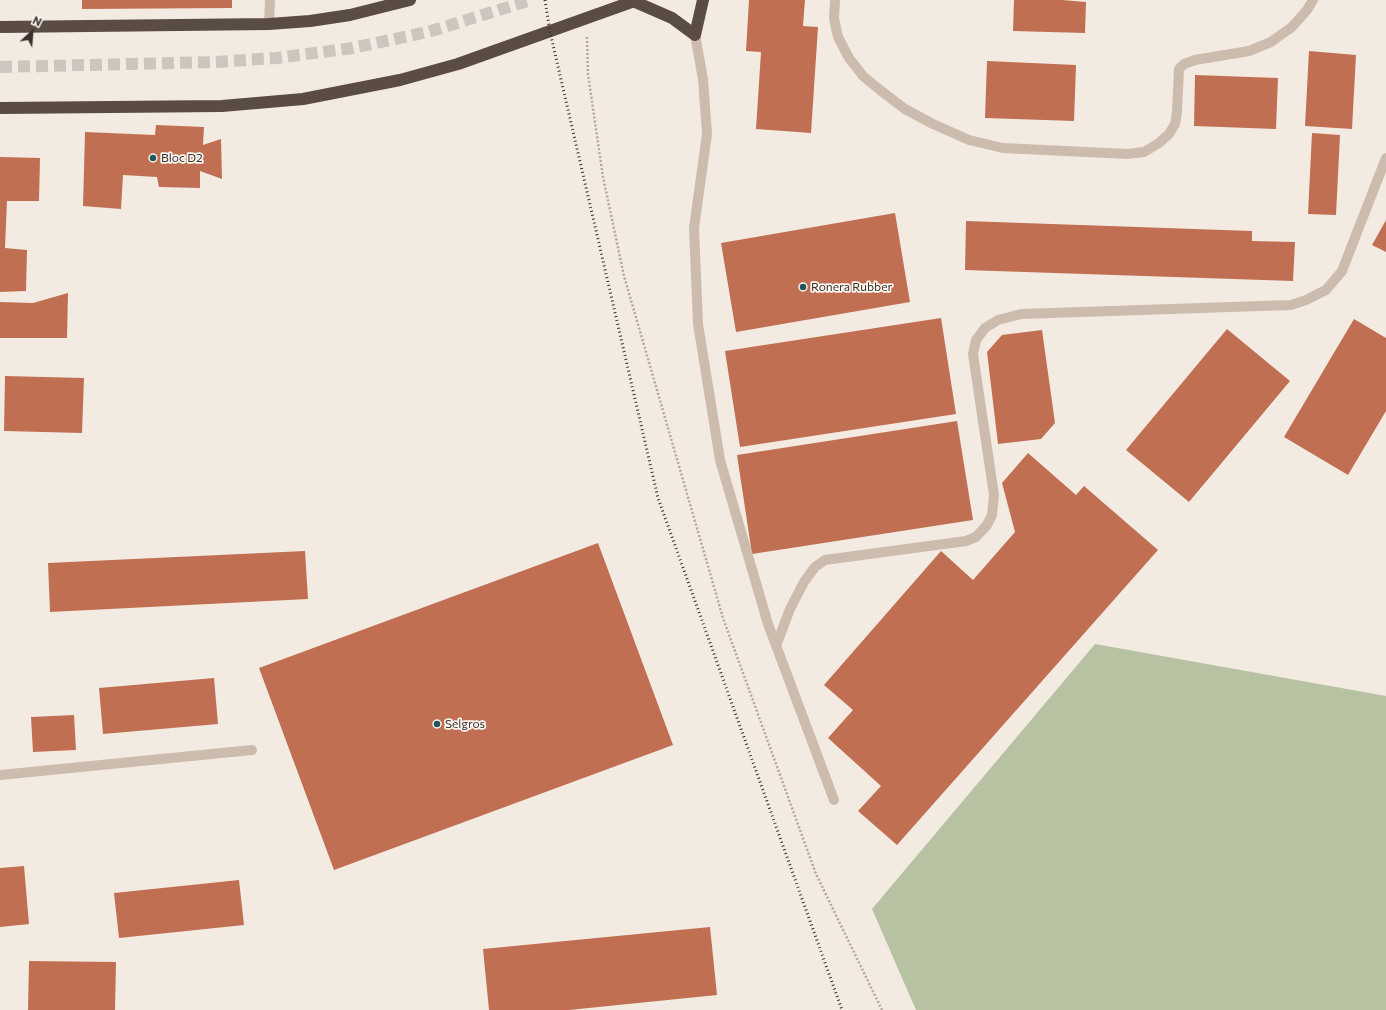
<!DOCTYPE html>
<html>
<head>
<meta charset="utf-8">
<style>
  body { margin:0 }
  #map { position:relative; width:1386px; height:1010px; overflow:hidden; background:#f3ebe2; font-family:Commissioner,sans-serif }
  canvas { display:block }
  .north { position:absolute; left:12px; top:12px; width:40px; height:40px; -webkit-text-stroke:3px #faf5ef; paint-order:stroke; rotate:26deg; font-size:11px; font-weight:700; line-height:16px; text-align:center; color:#3a312c }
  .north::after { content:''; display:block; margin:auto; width:14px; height:18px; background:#3a312c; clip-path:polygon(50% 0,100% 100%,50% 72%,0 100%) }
</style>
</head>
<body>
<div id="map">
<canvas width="1386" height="1010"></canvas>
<div class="north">N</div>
</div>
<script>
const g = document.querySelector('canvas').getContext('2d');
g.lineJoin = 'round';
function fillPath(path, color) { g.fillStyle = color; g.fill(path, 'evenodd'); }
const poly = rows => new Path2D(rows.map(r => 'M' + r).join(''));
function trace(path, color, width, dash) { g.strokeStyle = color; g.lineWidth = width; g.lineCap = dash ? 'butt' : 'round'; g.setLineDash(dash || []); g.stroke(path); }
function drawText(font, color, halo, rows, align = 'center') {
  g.font = font + ' Commissioner,sans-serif'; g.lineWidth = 3.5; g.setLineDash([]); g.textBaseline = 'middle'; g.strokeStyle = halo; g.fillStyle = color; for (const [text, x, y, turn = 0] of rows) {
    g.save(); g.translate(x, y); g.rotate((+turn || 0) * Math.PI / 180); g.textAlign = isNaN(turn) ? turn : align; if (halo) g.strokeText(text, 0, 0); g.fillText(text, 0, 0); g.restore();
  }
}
fillPath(poly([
  [1095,644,1386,696,1386,1010,916,1010,872,909]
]), '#b6c2a2');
fillPath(poly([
  [82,0,232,0,232,8,82,9],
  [749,0,805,0,803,26,818,27,811,133,756,129,761,52,746,51],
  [1014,0,1062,0,1086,2,1085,33,1013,31],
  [1309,51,1356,55,1352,129,1305,126],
  [987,61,1076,65,1074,121,985,118],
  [1195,75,1278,78,1276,129,1194,126],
  [156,125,204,127,203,145,221,139,222,179,200,171,200,188,159,187,157,177,123,175,121,209,83,206,85,132,155,135],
  [1312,133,1340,135,1336,215,1308,214],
  [0,157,40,158,39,201,7,201,5,248,27,250,26,291,0,292],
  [895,213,910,302,736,332,721,243],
  [1386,220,1386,252,1372,245],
  [966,221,1252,231,1252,241,1295,242,1293,281,965,270],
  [68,293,67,338,0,338,0,302,33,303],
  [941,318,956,414,740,447,725,351],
  [1354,319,1386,338,1386,411,1348,475,1284,437],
  [1227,329,1290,381,1189,502,1126,450],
  [1042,330,1055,423,1041,439,998,444,987,352,1002,335],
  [5,376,84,378,82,433,4,431],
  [957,421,973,520,752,554,737,455],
  [1028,453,1076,495,1084,486,1158,550,897,845,858,811,881,786,828,738,853,710,824,685,941,551,973,580,1015,532,1002,483],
  [598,543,673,745,334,870,259,668],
  [305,551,308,599,50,612,48,563],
  [214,678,218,724,103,734,99,688],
  [74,715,76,750,33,752,31,717],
  [24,866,29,924,0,927,0,868],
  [239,880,244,925,119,938,114,893],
  [710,927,717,995,569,1010,489,1010,483,949],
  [29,961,116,962,115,1010,28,1010]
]), '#c16f52');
trace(poly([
  [0,67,216,62,276,58,353,48,428,32,531,0]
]), '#cec6be', 12, [12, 6]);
trace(poly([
  [587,37,588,74,603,177,624,276,723,618,816,874,882,1010]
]), '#b7a698', 2.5, [2, 2]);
trace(poly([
  [835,0,834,19,838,37,849,58,863,76,880,90,905,109,933,124,969,140,1003,148,1127,154,1144,152,1159,143,1169,134,1175,124,1177,112,1179,69,1184,64,1195,60,1249,51,1271,42,1292,27,1307,10,1313,0],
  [269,24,270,0],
  [695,35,703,79,707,134,694,228,698,324,720,460,768,624,834,800],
  [776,646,790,609,804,582,815,567,825,560,966,541,976,537,987,525,992,515,994,495,973,354,976,340,985,328,998,320,1021,314,1291,305,1306,300,1326,290,1342,271,1386,158],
  [0,775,252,750]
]), '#cbbcae', 10);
trace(poly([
  [633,1,672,18,695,35,703,0],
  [0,27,269,24,310,21,350,15,410,0],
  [0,108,222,106,303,99,400,80,458,64,637,0]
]), '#5a4b43', 12);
trace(poly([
  [545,0,550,32,658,498,842,1010]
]), '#3a312c', 3, [1, 3]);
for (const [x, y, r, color] of [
  [153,158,4,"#22555a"],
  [803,287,4,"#22555a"],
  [437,724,4,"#22555a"]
]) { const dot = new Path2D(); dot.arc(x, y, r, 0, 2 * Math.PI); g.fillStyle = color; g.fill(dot); trace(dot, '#faf5ef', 1.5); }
drawText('12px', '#3a312c', '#faf5ef', [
  ["Bloc D2",161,158],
  ["Ronera Rubber",811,287],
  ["Selgros",445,724]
], 'left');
</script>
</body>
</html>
